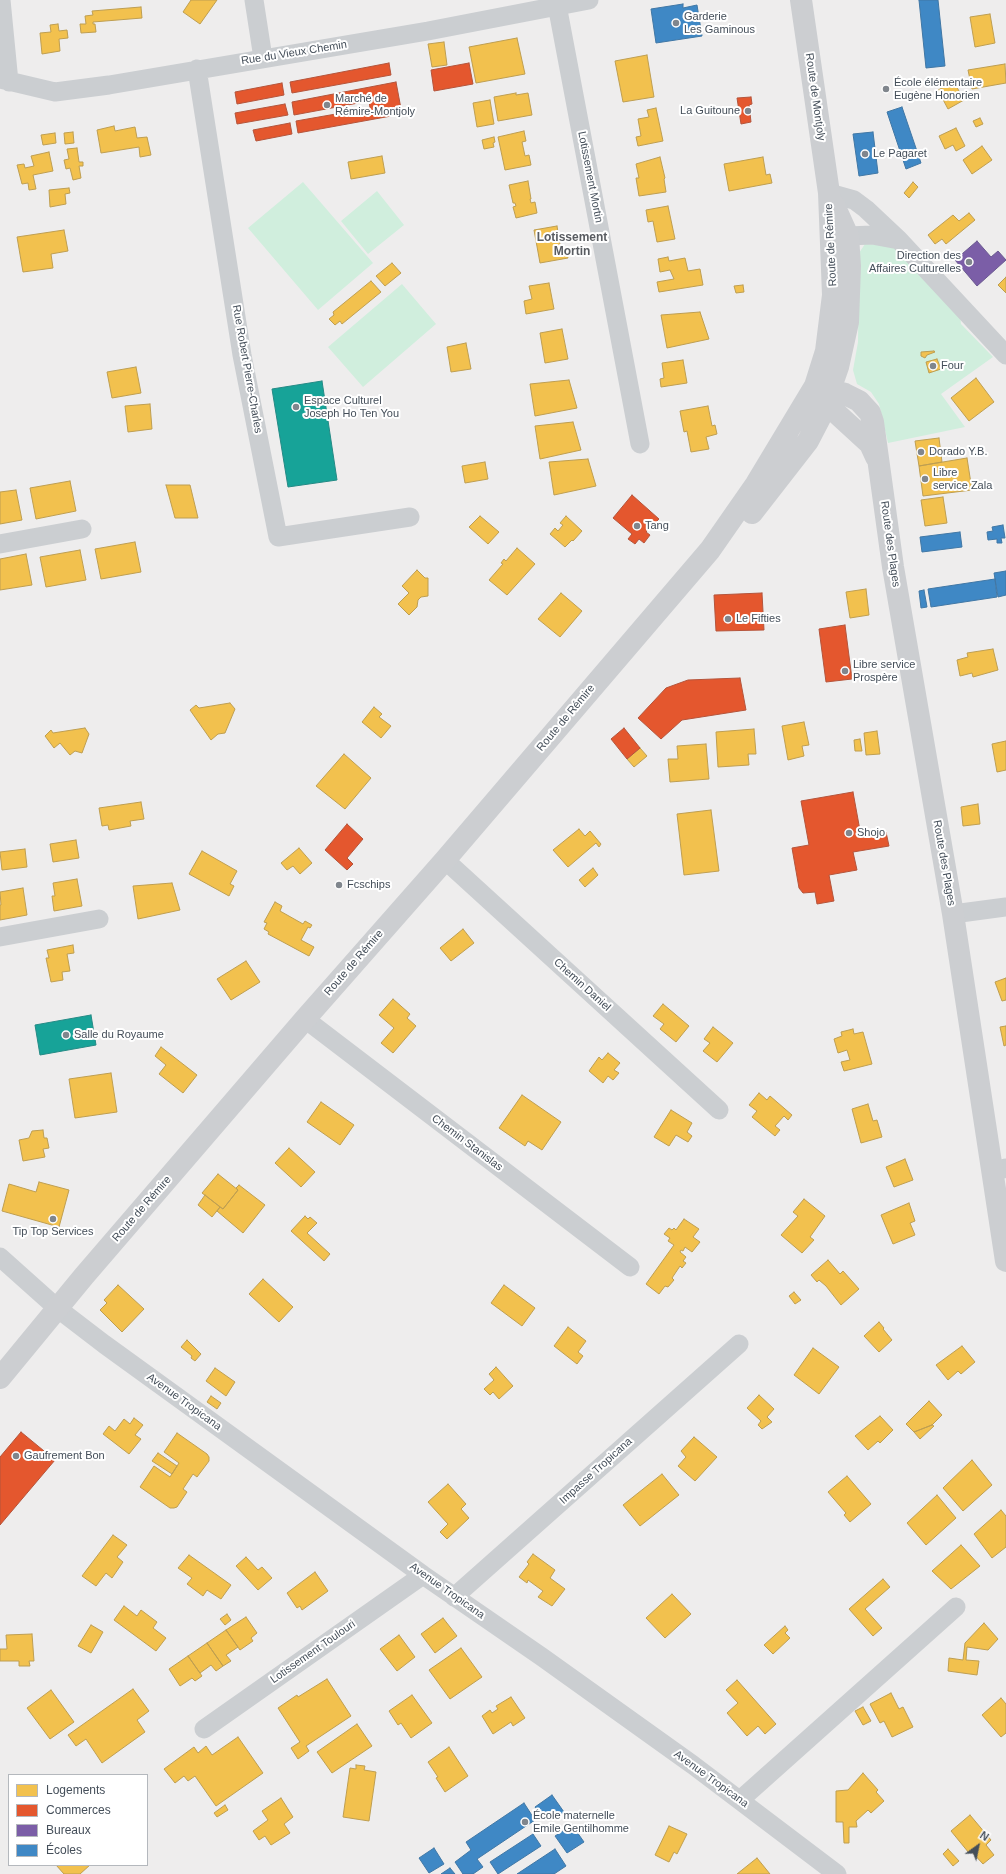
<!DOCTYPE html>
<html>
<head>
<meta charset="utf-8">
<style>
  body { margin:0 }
  #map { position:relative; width:1006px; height:1874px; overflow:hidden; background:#eeeded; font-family:Arial,sans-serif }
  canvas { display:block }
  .legend { position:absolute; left:8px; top:1774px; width:140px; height:92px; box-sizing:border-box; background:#fff; border:1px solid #b4b8bd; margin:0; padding:5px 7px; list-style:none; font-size:12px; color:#444e59 }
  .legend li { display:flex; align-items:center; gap:8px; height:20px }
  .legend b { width:20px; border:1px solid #b4b8bd }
  .north { position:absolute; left:958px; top:1826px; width:40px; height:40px; -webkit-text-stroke:3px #fff; paint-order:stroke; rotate:33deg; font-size:11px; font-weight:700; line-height:16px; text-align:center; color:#444e59 }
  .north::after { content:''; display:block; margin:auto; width:14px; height:18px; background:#444e59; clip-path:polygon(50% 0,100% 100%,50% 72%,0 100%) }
</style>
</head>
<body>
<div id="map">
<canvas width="1006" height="1874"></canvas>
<ul class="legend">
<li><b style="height:11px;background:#f2c14e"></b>Logements</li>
<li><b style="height:11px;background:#e4572e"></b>Commerces</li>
<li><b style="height:11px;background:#7b5ea7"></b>Bureaux</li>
<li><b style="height:11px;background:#3f88c5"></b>Écoles</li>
</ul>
<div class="north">N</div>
</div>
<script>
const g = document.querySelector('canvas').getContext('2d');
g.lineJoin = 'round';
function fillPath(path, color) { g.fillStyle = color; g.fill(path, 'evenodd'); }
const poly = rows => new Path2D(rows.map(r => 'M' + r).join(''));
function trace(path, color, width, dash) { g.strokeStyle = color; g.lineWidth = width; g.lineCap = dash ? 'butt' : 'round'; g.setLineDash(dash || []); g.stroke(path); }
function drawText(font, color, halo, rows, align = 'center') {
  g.font = font + ' Arial,sans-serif'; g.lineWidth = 4; g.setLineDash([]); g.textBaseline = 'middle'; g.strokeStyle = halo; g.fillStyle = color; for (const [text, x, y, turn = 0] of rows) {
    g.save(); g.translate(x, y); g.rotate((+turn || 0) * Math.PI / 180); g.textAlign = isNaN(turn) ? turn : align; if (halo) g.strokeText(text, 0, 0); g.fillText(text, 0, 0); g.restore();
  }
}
fillPath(poly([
  [303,182,373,263,318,310,248,228],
  [377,191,404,225,368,254,341,221],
  [865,244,897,245,960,314,961,324,993,357,941,394,965,427,888,443,879,404,871,392,857,384,853,370,858,342,859,253],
  [402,284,436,324,363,387,328,347]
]), '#d0eedd');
const homes = poly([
  [191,0,217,0,200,24,183,12,191,0],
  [141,7,142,18,93,22,93,24,95,24,96,32,81,33,80,24,86,24,85,16,93,15,92,11,141,7],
  [990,14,995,43,975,47,970,17,990,14],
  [58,24,59,31,67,30,68,38,59,39,60,51,42,54,40,33,51,32,50,25,58,24],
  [517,38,525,74,476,83,469,47,517,38],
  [444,42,447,65,432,67,428,44,444,42],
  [647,55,654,97,623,102,615,61,647,55],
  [1005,64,1006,83,972,89,968,70,1005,64],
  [954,82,964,100,948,109,938,90,954,82],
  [516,93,516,95,528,93,532,115,498,121,494,97,516,93],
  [490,100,494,124,477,127,473,103,490,100],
  [656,108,663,141,638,146,636,137,641,136,638,119,649,117,647,110,656,108],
  [980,118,983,124,976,127,973,121,980,118],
  [114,126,115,131,135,127,137,138,147,137,151,155,140,157,139,147,101,153,97,130,114,126],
  [956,128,965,146,956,151,953,145,945,149,939,136,956,128],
  [524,131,526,141,522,142,525,156,529,155,531,165,505,170,498,137,524,131],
  [73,132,74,143,65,144,64,133,73,132],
  [55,133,56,143,43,145,41,135,55,133],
  [494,137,495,142,493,143,494,147,484,149,482,140,494,137],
  [982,146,992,160,972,174,963,160,982,146],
  [77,148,79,162,83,162,83,166,79,166,81,178,73,180,70,168,66,169,64,160,69,159,67,149,77,148],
  [49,152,53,171,33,175,36,189,29,190,28,183,22,184,17,165,24,164,25,168,34,166,31,156,49,152],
  [382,156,385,173,351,179,348,162,382,156],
  [660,157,665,178,664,179,666,192,639,196,636,178,639,178,636,164,660,157],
  [763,157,766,175,770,174,772,183,729,191,724,164,763,157],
  [528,181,531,199,530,199,531,203,535,202,537,213,516,218,513,207,516,206,515,203,513,203,509,185,528,181],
  [913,182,918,187,909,198,904,193,913,182],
  [69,188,70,193,65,194,66,204,50,207,49,190,69,188],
  [668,206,675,239,657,242,653,221,648,222,646,210,668,206],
  [969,213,975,220,946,244,942,239,935,244,928,235,953,215,959,221,969,213],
  [557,226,561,251,566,250,568,258,540,263,534,230,557,226],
  [64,230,68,251,51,254,53,268,23,272,17,237,64,230],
  [668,257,669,261,685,258,688,271,700,269,703,285,659,292,657,282,674,279,670,270,660,272,658,259,668,257],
  [392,263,401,273,385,286,376,276,392,263],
  [1006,277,1006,293,998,285,1006,277],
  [371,281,381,292,342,324,340,321,335,325,329,319,334,315,333,312,371,281],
  [549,283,554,309,526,314,524,301,532,299,529,286,549,283],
  [743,285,744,292,736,293,734,286,743,285],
  [700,312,709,339,667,348,661,315,700,312],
  [562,329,568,359,545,363,540,333,562,329],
  [466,343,471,369,451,372,447,347,466,343],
  [934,351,935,352,927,355,925,358,921,356,921,352,934,351],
  [937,359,941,369,929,373,926,362,937,359],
  [683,360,687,383,661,387,660,379,664,378,662,363,683,360],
  [136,367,141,393,112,398,107,372,136,367],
  [976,378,994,402,969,421,951,398,976,378],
  [569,380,577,408,535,416,530,384,569,380],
  [150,404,152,429,128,432,125,406,150,404],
  [708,406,712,426,715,425,717,434,706,437,709,449,691,452,687,431,684,432,680,411,708,406],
  [573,422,581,450,540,459,535,426,573,422],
  [939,438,942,462,919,466,915,441,939,438],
  [967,458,972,490,923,496,919,466,967,458],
  [588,459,596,486,554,495,549,462,588,459],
  [485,462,488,479,465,483,462,466,485,462],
  [70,481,76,511,36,519,30,488,70,481],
  [166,485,190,485,198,518,175,518,166,485],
  [16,490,22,520,0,524,0,492,16,490],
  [943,497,947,523,925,526,921,500,943,497],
  [480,516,499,532,488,544,469,527,480,516],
  [566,516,582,531,573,541,572,540,565,547,550,534,555,528,558,531,563,525,560,523,566,516],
  [135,542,141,572,101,579,95,549,135,542],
  [517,548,535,564,507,595,489,580,503,564,501,563,504,559,506,561,517,548],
  [80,550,86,580,46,587,40,557,80,550],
  [26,554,32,585,0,590,0,559,26,554],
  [417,570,425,578,428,578,428,596,421,597,418,600,417,607,409,615,398,604,409,593,402,586,417,570],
  [866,589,869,615,850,618,846,592,866,589],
  [561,593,582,611,560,637,538,619,561,593],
  [993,649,998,670,973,677,972,673,960,676,957,660,968,657,967,653,993,649],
  [230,703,235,709,225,733,218,734,211,740,190,710,196,705,199,708,230,703],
  [374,707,382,714,379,717,391,726,381,738,362,722,374,707],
  [804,722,809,745,802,746,804,756,788,760,782,726,804,722],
  [85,728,89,734,82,753,75,751,70,755,60,743,54,748,45,736,51,730,53,733,85,728],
  [754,729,756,754,748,754,749,765,718,767,716,732,754,729],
  [877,731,880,754,866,755,864,733,877,731],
  [860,739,862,751,855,751,854,740,860,739],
  [1006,741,1006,770,997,772,992,744,1006,741],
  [706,744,709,779,670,782,668,759,678,759,677,746,706,744],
  [640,748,647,756,634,767,627,759,640,748],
  [344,754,371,778,345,809,316,786,344,754],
  [141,802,144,819,130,821,131,826,109,830,108,825,102,826,99,808,141,802],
  [978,804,980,824,963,826,961,807,978,804],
  [711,810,719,871,684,875,677,814,711,810],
  [579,829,585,836,590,831,601,844,599,847,596,843,568,867,553,850,579,829],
  [76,840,79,858,53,862,50,844,76,840],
  [299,848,312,863,300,874,293,866,287,870,281,863,299,848],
  [25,849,27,867,2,870,0,852,25,849],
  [202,851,237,871,230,884,234,886,229,896,189,874,202,851],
  [593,868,598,875,585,887,579,880,593,868],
  [77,879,82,906,54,911,52,896,55,896,53,883,77,879],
  [172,883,180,910,138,919,133,886,172,883],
  [23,888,27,915,0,920,0,905,1,905,0,892,23,888],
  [275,902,282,906,280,911,303,924,305,921,312,925,310,928,308,927,301,940,314,947,309,956,268,934,269,932,264,929,267,923,264,922,275,902],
  [463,929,474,943,451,961,440,948,463,929],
  [73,945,74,953,67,954,70,971,62,972,63,980,51,982,46,958,49,958,47,950,73,945],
  [246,961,260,982,231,1000,217,979,246,961],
  [1006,978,1006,1000,1002,1001,995,982,1006,978],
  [393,999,410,1014,407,1018,416,1026,393,1053,381,1043,394,1028,379,1015,393,999],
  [663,1004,689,1026,676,1042,660,1029,664,1024,653,1016,663,1004],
  [1006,1026,1006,1045,1004,1046,1000,1027,1006,1026],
  [713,1027,733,1043,717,1062,703,1051,710,1043,704,1039,713,1027],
  [853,1029,854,1034,863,1032,872,1064,844,1071,841,1062,850,1060,847,1050,838,1053,834,1039,842,1036,841,1032,853,1029],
  [161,1047,197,1075,183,1093,159,1074,166,1065,155,1056,161,1047],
  [608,1053,620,1063,614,1070,619,1073,613,1080,608,1076,603,1083,589,1071,599,1057,602,1060,608,1053],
  [111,1073,117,1112,75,1118,69,1079,111,1073],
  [759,1093,767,1100,770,1096,792,1115,788,1120,784,1116,775,1126,780,1130,775,1136,752,1117,757,1111,749,1105,759,1093],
  [522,1095,561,1122,542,1150,528,1141,525,1146,499,1128,522,1095],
  [321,1102,354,1125,340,1145,307,1122,321,1102],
  [868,1104,873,1121,877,1120,882,1137,861,1143,852,1109,868,1104],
  [671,1110,692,1123,687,1132,692,1136,688,1142,676,1135,669,1146,654,1137,671,1110],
  [43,1130,44,1138,47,1138,49,1148,43,1149,45,1157,23,1161,19,1140,29,1138,32,1131,43,1130],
  [289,1148,315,1172,301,1187,275,1163,289,1148],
  [905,1159,913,1180,894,1187,886,1167,905,1159],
  [218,1174,238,1190,223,1209,202,1193,218,1174],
  [39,1182,69,1190,59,1227,2,1211,9,1184,36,1192,39,1182],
  [239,1185,265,1205,243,1233,217,1211,220,1207,223,1209,238,1190,236,1188,239,1185],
  [205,1195,220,1207,212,1217,198,1205,205,1195],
  [804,1199,825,1216,810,1237,814,1240,802,1253,781,1235,798,1216,793,1212,804,1199],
  [909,1203,915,1221,910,1223,915,1235,893,1244,881,1215,909,1203],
  [305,1216,308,1219,310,1217,317,1223,307,1233,330,1254,324,1261,291,1231,305,1216],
  [684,1219,699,1229,693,1237,700,1242,692,1252,685,1247,683,1251,681,1250,680,1252,686,1257,683,1261,686,1263,682,1268,680,1266,672,1278,674,1280,668,1287,665,1286,659,1294,646,1284,674,1245,668,1241,670,1238,664,1234,669,1228,672,1230,674,1228,676,1230,684,1219],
  [828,1260,840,1274,843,1271,859,1289,841,1305,826,1286,819,1280,817,1282,811,1275,828,1260],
  [263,1279,293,1307,279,1322,249,1294,263,1279],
  [118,1285,144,1309,122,1332,100,1310,107,1303,104,1300,118,1285],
  [504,1285,535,1308,522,1326,491,1303,504,1285],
  [794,1292,801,1300,795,1304,789,1296,794,1292],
  [879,1322,884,1328,883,1329,892,1340,879,1352,864,1336,879,1322],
  [568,1327,586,1341,578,1352,583,1356,577,1364,554,1346,568,1327],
  [187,1340,201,1354,195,1361,191,1358,192,1356,181,1347,187,1340],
  [962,1346,975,1362,961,1374,958,1371,948,1380,936,1365,962,1346],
  [813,1348,839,1367,819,1394,794,1375,813,1348],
  [496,1367,513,1386,499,1399,493,1392,490,1395,484,1389,494,1380,489,1374,496,1367],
  [215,1368,235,1382,226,1396,206,1381,215,1368],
  [759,1395,774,1409,767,1417,772,1422,762,1429,758,1425,761,1421,747,1408,759,1395],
  [211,1396,221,1403,217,1409,207,1402,211,1396],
  [929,1401,942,1415,932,1425,914,1432,906,1424,929,1401],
  [880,1416,893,1430,880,1443,878,1441,868,1450,855,1436,880,1416],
  [134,1418,143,1425,135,1435,141,1439,129,1454,103,1434,109,1426,115,1431,124,1419,130,1424,134,1418],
  [932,1425,934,1426,920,1439,914,1432,932,1425],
  [177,1433,207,1454,209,1457,209,1461,197,1477,193,1474,183,1489,187,1492,177,1507,174,1508,170,1508,140,1487,154,1466,170,1477,179,1463,164,1452,177,1433],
  [694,1437,717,1457,695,1481,678,1466,686,1457,681,1451,694,1437],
  [158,1453,177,1466,172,1474,152,1461,158,1453],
  [972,1460,992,1485,963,1511,943,1488,972,1460],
  [662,1474,679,1495,640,1526,623,1505,662,1474],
  [847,1476,871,1504,850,1522,844,1515,846,1513,828,1492,847,1476],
  [448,1484,466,1504,461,1509,469,1518,447,1539,440,1532,448,1524,428,1502,448,1484],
  [937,1495,956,1518,926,1545,907,1523,937,1495],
  [1001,1510,1006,1516,1006,1547,992,1558,974,1534,1001,1510],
  [113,1535,127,1545,117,1557,123,1562,112,1578,106,1573,96,1586,82,1576,113,1535],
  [961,1545,980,1566,951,1589,932,1571,961,1545],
  [533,1554,555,1570,550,1578,565,1589,552,1606,538,1597,543,1591,528,1580,527,1583,519,1577,529,1564,527,1562,533,1554],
  [189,1555,231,1585,221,1599,207,1590,203,1596,187,1584,192,1578,178,1568,189,1555],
  [246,1557,258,1570,262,1567,272,1578,258,1590,236,1566,246,1557],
  [315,1572,328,1591,302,1610,300,1606,297,1608,287,1593,315,1572],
  [883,1579,890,1587,865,1609,882,1628,873,1636,849,1609,883,1579],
  [672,1594,691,1614,665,1638,646,1618,672,1594],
  [124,1606,137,1616,141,1610,157,1622,153,1628,166,1638,156,1651,114,1620,124,1606],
  [227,1614,231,1620,225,1625,220,1619,227,1614],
  [246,1617,257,1633,251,1638,253,1641,240,1650,226,1630,246,1617],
  [443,1618,457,1636,435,1653,421,1634,443,1618],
  [984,1623,998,1639,988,1650,967,1647,966,1660,979,1661,977,1675,948,1671,949,1658,963,1660,965,1643,984,1623],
  [91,1625,103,1632,91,1653,78,1646,91,1625],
  [785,1626,788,1630,785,1633,790,1638,773,1654,764,1645,785,1626],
  [226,1630,238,1647,226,1655,231,1661,223,1666,207,1643,226,1630],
  [32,1634,34,1661,29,1661,30,1666,19,1666,19,1661,0,1661,0,1649,7,1649,6,1635,32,1634],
  [399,1635,415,1657,397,1671,380,1649,399,1635],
  [207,1643,223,1666,216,1671,211,1665,200,1673,188,1656,207,1643],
  [461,1648,482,1677,450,1699,429,1670,461,1648],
  [188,1656,202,1676,195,1681,192,1678,180,1686,169,1669,188,1656],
  [327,1679,351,1716,306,1746,309,1751,298,1759,291,1748,300,1742,278,1708,297,1695,298,1697,327,1679],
  [737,1680,776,1724,765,1734,758,1726,747,1736,727,1713,738,1703,726,1690,737,1680],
  [133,1689,149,1711,137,1720,145,1732,102,1763,86,1739,76,1746,68,1735,133,1689],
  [51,1690,74,1722,50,1739,27,1708,51,1690],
  [891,1693,899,1709,903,1707,913,1727,892,1737,884,1721,880,1723,870,1704,891,1693],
  [412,1695,432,1723,411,1738,401,1723,398,1725,389,1711,412,1695],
  [511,1697,525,1718,513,1726,511,1722,493,1734,482,1716,490,1710,492,1713,498,1709,496,1706,511,1697],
  [1001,1698,1006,1704,1006,1733,1001,1737,982,1715,1001,1698],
  [863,1707,871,1721,863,1725,855,1711,863,1707],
  [357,1724,372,1746,332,1773,317,1752,357,1724],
  [238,1737,263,1773,216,1806,195,1776,188,1781,184,1776,175,1783,164,1769,194,1747,198,1753,206,1746,212,1755,238,1737],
  [449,1747,468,1776,445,1792,436,1778,438,1777,428,1762,449,1747],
  [356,1765,365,1766,364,1770,376,1772,369,1821,343,1817,350,1768,356,1769,356,1765],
  [863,1773,878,1790,876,1792,884,1801,871,1813,868,1810,856,1821,857,1827,849,1827,849,1843,844,1843,843,1822,836,1822,836,1791,848,1790,863,1773],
  [281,1798,293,1817,284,1824,290,1833,271,1845,265,1836,259,1840,253,1831,268,1820,262,1811,281,1798],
  [225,1805,228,1810,217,1817,214,1813,225,1805],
  [970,1815,991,1840,986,1845,994,1855,983,1864,971,1851,969,1853,951,1831,970,1815],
  [669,1826,687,1834,677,1854,674,1852,669,1862,655,1855,669,1826],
  [948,1849,959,1861,953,1866,943,1854,948,1849],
  [757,1858,770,1874,737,1874,757,1858],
  [56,1865,90,1865,80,1874,64,1874,56,1865]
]);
fillPath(homes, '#f2c14e');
trace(homes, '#be9e51', 1);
const shops = poly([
  [389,63,391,75,292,93,290,82,389,63],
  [469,63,473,84,434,91,431,70,469,63],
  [396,82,402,114,298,133,296,121,370,108,369,101,294,115,292,102,396,82],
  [282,83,284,95,237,104,235,92,282,83],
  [751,97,752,104,749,105,751,122,741,124,737,98,751,97],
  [285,104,288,115,237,124,235,113,285,104],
  [290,123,292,134,256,141,253,130,290,123],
  [632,495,659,519,646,532,650,535,644,543,639,539,635,544,628,539,632,534,613,518,632,495],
  [762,593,764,630,716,631,714,595,762,593],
  [845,625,852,679,826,682,819,629,845,625],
  [740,678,746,710,682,720,661,739,638,718,666,688,688,680,740,678],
  [624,728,640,748,627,759,611,739,624,728],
  [853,792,861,836,886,832,889,846,853,852,857,870,829,875,834,901,817,904,815,892,803,893,799,888,792,848,809,845,801,801,853,792],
  [347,824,363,839,347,858,353,864,347,870,325,850,347,824],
  [21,1432,55,1460,0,1525,0,1457,21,1432]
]);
fillPath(shops, '#e4572e');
trace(shops, '#b4543b', 1);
const offices = poly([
  [977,241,991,257,998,251,1006,260,977,286,955,260,977,241]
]);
fillPath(offices, '#7b5ea7');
trace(offices, '#6a5990', 1);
const schools = poly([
  [919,0,938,0,945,66,926,68,919,0],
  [683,4,683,8,697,5,702,36,656,43,651,9,683,4],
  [902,107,921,163,906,169,887,112,902,107],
  [873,132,878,173,859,176,853,134,873,132],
  [1003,525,1005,538,1001,538,1002,543,997,543,997,539,988,540,987,532,993,531,992,527,1003,525],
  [960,532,962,547,922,552,920,537,960,532],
  [1006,571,1006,595,998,597,994,573,1006,571],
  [995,579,997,597,931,607,928,589,995,579],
  [924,590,927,607,921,608,919,591,924,590],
  [552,1795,564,1812,553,1820,547,1812,541,1816,535,1807,552,1795],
  [524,1803,535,1820,477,1859,483,1867,473,1874,463,1874,455,1862,471,1850,466,1842,524,1803],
  [572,1825,584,1842,567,1853,555,1836,572,1825],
  [533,1834,541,1846,498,1874,490,1862,533,1834],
  [434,1848,444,1864,429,1873,419,1858,434,1848],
  [555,1849,566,1866,554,1874,517,1874,555,1849],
  [450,1868,455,1874,441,1874,450,1868]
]);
fillPath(schools, '#3f88c5');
trace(schools, '#4077a5', 1);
const public = poly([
  [322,381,337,480,288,487,272,389,322,381],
  [91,1015,96,1045,40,1055,35,1025,91,1015]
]);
fillPath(public, '#17a398');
trace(public, '#248a85', 1);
trace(poly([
  [1,0,9,82],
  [254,0,263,58],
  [557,5,640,444],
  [197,69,242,355,278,537,410,517],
  [0,79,55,92,109,85,428,31,589,0],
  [829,193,854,200,866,209,899,240,1006,355],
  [837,225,848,236,872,235,899,240],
  [0,544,82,529],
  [445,860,719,1110],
  [953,914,1006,907],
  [0,937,99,919],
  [305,1019,630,1267],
  [992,1172,1006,1168],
  [0,1257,57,1308,104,1344,423,1575,542,1657,693,1765,837,1874],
  [454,1597,739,1344],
  [204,1729,423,1575],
  [740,1800,956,1607]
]), '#cbced1', 19);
trace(poly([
  [815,386,845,394,859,401,870,413,873,422,893,567,953,914,1006,1261],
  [829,390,834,411,870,444,876,457],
  [752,513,808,441,821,416,838,367,848,322,850,266,848,236,834,205],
  [0,1378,84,1276,305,1019,445,860,710,550,756,484,815,386,826,351,833,295,829,193,801,0]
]), '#ccced1', 22);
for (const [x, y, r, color] of [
  [676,23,4,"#80868d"],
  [886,89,4,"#80868d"],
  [327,105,4,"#80868d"],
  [748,111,4,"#80868d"],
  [865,154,4,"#80868d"],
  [969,262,4,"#80868d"],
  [933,366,4,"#80868d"],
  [296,407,4,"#80868d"],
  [921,452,4,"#80868d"],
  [925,479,4,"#80868d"],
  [637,526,4,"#80868d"],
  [728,619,4,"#80868d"],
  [845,671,4,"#80868d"],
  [849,833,4,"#80868d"],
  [339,885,4,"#80868d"],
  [66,1035,4,"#80868d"],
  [53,1219,4,"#80868d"],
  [16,1456,4,"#80868d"],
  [525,1822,4,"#80868d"]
]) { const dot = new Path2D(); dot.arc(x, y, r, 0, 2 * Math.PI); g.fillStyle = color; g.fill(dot); trace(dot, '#fff', 1.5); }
drawText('11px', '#444e59', '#fff', [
  ["Garderie",684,17],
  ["Les Gaminous",684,30],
  ["École élémentaire",894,83],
  ["Eugène Honorien",894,96],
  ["Marché de",335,99],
  ["Rémire-Montjoly",335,112],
  ["La Guitoune",740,111,"right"],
  ["Le Pagaret",873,154],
  ["Direction des",961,256,"right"],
  ["Affaires Culturelles",961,269,"right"],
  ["Four",941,366],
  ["Espace Culturel",304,401],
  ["Joseph Ho Ten You",304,414],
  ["Dorado Y.B.",929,452],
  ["Libre",933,473],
  ["service Zala",933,486],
  ["Tang",645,526],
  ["Le Fifties",736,619],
  ["Libre service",853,665],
  ["Prospère",853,678],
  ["Shojo",857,833],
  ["Fcschips",347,885],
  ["Salle du Royaume",74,1035],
  ["Tip Top Services",53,1232,"center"],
  ["Gaufrement Bon",24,1456],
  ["École maternelle",533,1816],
  ["Emile Gentilhomme",533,1829]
], 'left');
drawText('11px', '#444e59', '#fff', [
  ["Rue du Vieux Chemin",294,53,-9],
  ["Route de Montjoly",815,97,82],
  ["Lotissement Mortin",590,177,79],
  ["Route de Rémire",831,245,-93],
  ["Rue Robert Pierre-Charles",247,369,80],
  ["Route des Plages",890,544,82],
  ["Route de Rémire",566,718,-50],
  ["Route des Plages",944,863,80],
  ["Route de Rémire",354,963,-49],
  ["Chemin Daniel",582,985,42],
  ["Chemin Stanislas",467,1143,37],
  ["Route de Rémire",142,1209,-49],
  ["Avenue Tropicana",184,1402,36],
  ["Impasse Tropicana",596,1471,-42],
  ["Avenue Tropicana",447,1591,35],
  ["Lotissement Toulouri",313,1652,-35],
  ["Avenue Tropicana",711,1779,36]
]);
drawText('bold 12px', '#595c61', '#fff', [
  ["Lotissement",572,238],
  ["Mortin",572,252]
]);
</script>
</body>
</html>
